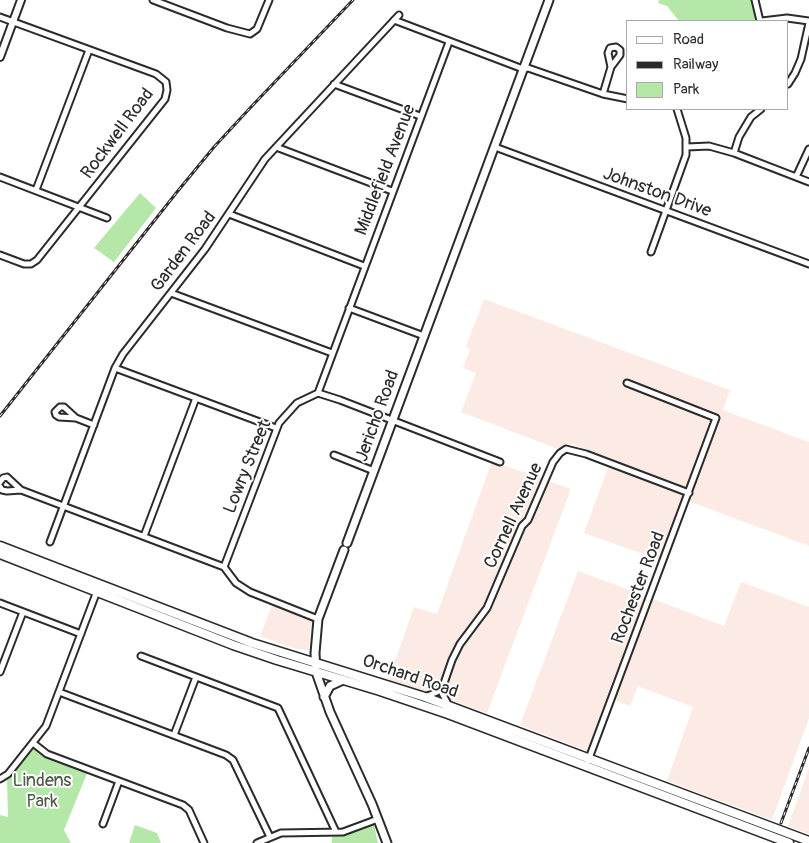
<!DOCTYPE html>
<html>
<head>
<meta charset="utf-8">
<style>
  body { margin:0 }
  #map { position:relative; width:809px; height:843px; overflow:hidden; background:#fff; font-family:Pangolin,sans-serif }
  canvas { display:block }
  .legend { position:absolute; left:626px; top:20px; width:162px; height:90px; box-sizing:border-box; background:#fff; border:1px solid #aaa; margin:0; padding:6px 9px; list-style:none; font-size:15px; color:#2b2b2b }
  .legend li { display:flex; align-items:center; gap:10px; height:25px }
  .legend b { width:25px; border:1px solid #aaa }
</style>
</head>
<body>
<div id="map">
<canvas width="809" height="843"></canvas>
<ul class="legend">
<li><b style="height:6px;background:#fff"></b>Road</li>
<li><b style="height:6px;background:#2b2b2b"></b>Railway</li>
<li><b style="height:14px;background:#b5e7a8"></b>Park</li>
</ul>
</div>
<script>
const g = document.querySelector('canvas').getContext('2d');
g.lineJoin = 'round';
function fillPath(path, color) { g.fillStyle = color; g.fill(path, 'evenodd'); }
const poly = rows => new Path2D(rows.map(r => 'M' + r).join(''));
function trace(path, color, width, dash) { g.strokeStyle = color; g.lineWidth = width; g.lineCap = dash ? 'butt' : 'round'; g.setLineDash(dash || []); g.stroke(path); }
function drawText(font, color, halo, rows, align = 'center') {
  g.font = font + ' Pangolin,sans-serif'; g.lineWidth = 4; g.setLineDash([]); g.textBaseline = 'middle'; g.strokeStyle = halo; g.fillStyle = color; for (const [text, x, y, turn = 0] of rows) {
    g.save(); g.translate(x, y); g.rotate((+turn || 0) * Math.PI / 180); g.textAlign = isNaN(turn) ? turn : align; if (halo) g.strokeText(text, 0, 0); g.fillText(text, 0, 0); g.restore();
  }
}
fillPath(poly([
  [484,299,730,390,723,410,809,442,809,546,688,501,692,490,589,450,572,444,558,449,461,412,476,373,463,368,470,349,466,347],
  [492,461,571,489,487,713,426,691,388,681,414,607,437,614],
  [609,465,687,494,662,561,584,533],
  [578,571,645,596,587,751,520,725],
  [741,582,809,607,809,718,772,820,667,781,693,707,638,686,630,706,615,700,653,599,724,626],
  [275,598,315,614,310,630,309,650,296,649,260,636],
  [809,768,809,834,788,826]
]), '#fbebe4');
fillPath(poly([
  [659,0,753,0,757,16,753,21,679,21,667,6,658,3],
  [140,193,156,208,114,262,94,248],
  [32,748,35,748,48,756,88,771,64,830,71,843,0,843,0,815,8,817,7,778],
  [135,825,157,833,161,843,129,843],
  [367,825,374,825,378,843,332,843,332,836,343,835]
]), '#b5e7a8');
const minor = poly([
  [153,0,227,28,250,34,257,29,269,0],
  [755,0,760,21],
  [0,17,156,74,166,82,167,90,165,99,37,260,31,264,24,264,0,255],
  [394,20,523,69,528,68,603,94,628,99],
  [762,21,787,18,809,21],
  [334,84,420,116],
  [788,84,795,73,801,59,809,23],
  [603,94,611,67,620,55,620,50,616,47,610,48,608,53,611,67],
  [276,147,392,191],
  [495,147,809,264],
  [687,147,709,146,734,153,809,182],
  [734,153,739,137,751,117,761,109],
  [0,177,107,218],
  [796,177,809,149],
  [36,190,89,50],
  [229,214,364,266],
  [651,252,686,155,686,138,677,109],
  [171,293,332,353],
  [349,308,424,336],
  [115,368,276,428],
  [318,393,340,400,500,462],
  [76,418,64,407,60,407,55,412,56,415,59,417,76,418,94,425],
  [334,455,374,471],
  [0,482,3,478,7,477,21,490],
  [0,487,2,490,7,491,21,490,224,567,236,583,250,592,318,619],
  [144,536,196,398],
  [50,542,115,368,123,354,205,249,265,159,399,15],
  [224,567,279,423,297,403,318,393,449,42],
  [0,603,81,634],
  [141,656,278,708,336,832],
  [0,672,23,612],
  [59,692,226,755,233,760,270,837],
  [425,697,437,692,442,685],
  [449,706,442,693,442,689,452,660,460,644,487,608,522,526,528,520,553,462,560,453,566,449,586,454,689,493],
  [174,735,196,677],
  [33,743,47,754,183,805,189,810,204,843],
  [588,761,716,418,627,383],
  [0,779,8,774,46,726,97,591],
  [103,824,119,781],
  [257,843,281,833,343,832,378,819]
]);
const tertiary = poly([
  [0,57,21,0]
]);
const secondary = poly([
  [347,543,549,0],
  [344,550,318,619,315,653,316,672,330,712,372,804,387,843],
  [324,697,330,686,343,680]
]);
const primary = poly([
  [0,546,252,643,425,697,809,841],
  [0,554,233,645,277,660,380,691,448,714,789,843]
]);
trace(minor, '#2b2b2b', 9);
trace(tertiary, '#2b2b2b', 10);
trace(secondary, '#2b2b2b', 11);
trace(primary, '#2b2b2b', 11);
trace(minor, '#fff', 5);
trace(tertiary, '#fff', 6);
trace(secondary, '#fff', 7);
trace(primary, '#fff', 8);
const rail = poly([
  [0,416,177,192,214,147,251,107,353,0],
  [781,823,809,748]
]);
trace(rail, '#2b2b2b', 3);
trace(rail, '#fff', 1, [4]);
drawText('18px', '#2b2b2b', '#fff', [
  ["Rockwell Road",118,134,-53],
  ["Middlefield Avenue",386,170,-69],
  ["Johnston Drive",657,193,20],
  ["Garden Road",184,252,-53],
  ["Jericho Road",378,416,-70],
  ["Lowry Street",248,467,-68],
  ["Cornell Avenue",514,516,-65],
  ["Rochester Road",639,588,-69],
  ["Orchard Road",410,677,19]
]);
drawText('18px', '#4e5a4a', '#fff', [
  ["Lindens",42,781],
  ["Park",42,802]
]);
</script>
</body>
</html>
